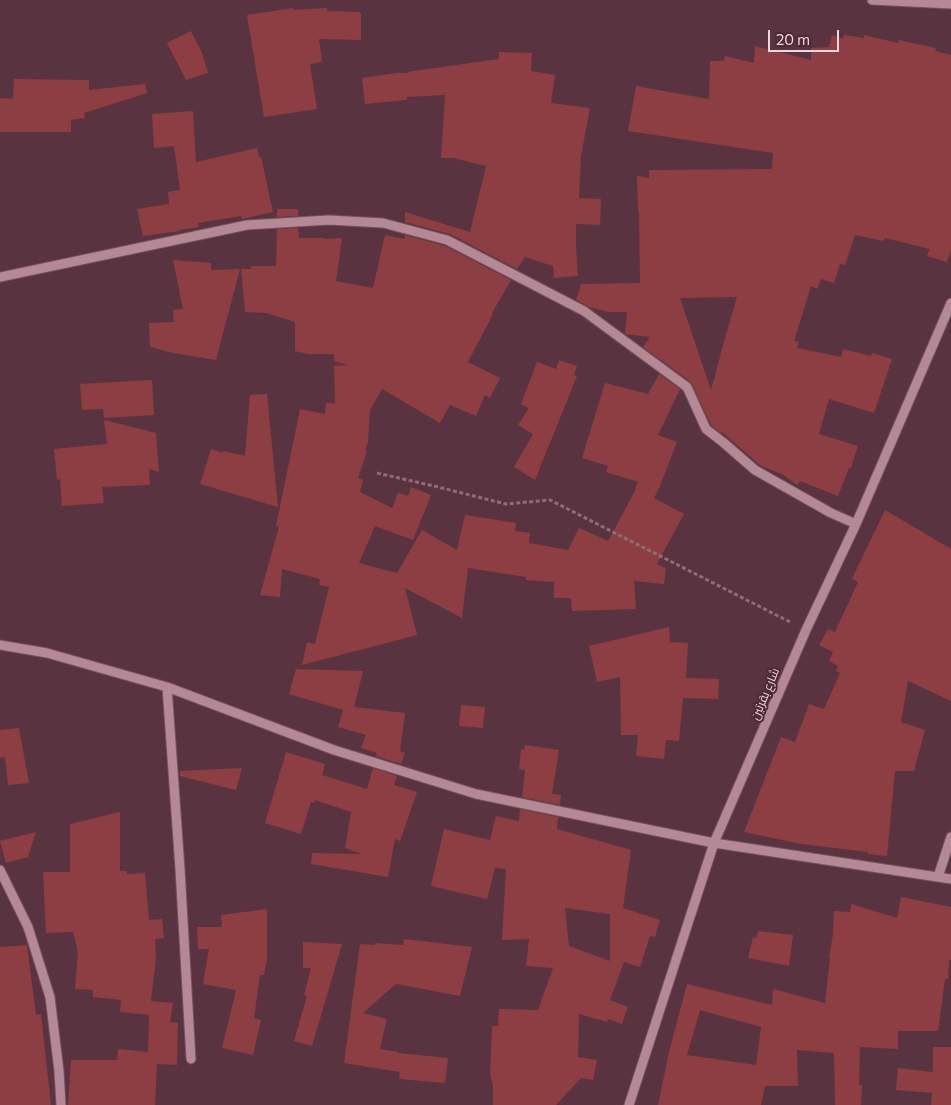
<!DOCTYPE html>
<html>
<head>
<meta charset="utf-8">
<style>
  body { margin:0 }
  #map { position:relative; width:951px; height:1105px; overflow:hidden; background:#5a3340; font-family:Commissioner,sans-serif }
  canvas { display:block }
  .scale { position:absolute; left:768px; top:30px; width:71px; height:22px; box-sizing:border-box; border:2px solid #efd6dd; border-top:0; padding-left:6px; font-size:15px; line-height:18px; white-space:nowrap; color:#efd6dd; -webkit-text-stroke:4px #4e2936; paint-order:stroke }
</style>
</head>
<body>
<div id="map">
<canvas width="951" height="1105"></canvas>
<div class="scale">20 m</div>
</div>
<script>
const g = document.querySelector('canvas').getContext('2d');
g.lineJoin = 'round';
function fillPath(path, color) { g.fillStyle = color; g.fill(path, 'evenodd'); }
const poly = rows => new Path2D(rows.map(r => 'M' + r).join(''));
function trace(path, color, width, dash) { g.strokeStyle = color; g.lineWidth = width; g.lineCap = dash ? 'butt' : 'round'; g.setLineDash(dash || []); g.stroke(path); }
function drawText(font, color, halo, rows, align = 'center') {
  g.font = font + ' Commissioner,Cairo,sans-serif'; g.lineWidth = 4; g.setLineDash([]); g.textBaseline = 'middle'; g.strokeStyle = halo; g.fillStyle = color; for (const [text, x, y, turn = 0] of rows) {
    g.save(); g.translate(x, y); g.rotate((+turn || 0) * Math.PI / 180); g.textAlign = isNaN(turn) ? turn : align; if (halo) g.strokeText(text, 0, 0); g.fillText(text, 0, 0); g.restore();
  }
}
fillPath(poly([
  [293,8,294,10,327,8,327,11,360,12,360,14,361,14,361,40,319,39,322,62,310,64,317,109,264,117,247,15],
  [191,31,202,53,208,73,186,80,167,43],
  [832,35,843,39,844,35,864,38,864,35,898,43,899,40,936,48,935,51,951,55,951,250,947,262,927,256,930,249,885,238,884,241,855,235,845,265,840,264,834,283,821,279,817,289,811,286,794,341,799,342,797,348,841,357,843,349,871,356,872,353,892,359,874,413,829,399,819,434,858,446,851,468,849,468,838,496,800,481,797,485,782,474,761,466,722,432,721,433,711,425,691,382,643,347,650,337,625,334,627,312,608,312,589,307,576,300,581,284,640,283,639,211,638,211,637,176,649,178,649,170,772,169,773,153,628,131,636,86,709,99,710,61,724,61,725,56,754,63,755,46,811,60,811,48,829,47],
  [737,297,725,338,711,390,680,298],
  [499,52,532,53,531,71,555,75,551,103,590,108,581,156,579,198,601,199,600,225,576,224,576,246,578,276,554,278,553,266,525,257,517,269,450,234,405,222,405,212,470,232,486,166,453,158,441,158,445,95,407,97,407,100,365,104,362,78,396,73,408,73,407,72,499,59],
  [14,79,89,80,89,90,145,84,147,93,84,113,85,118,71,120,71,132,0,132,0,98,13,99],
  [193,111,196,162,257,148,259,157,261,157,273,212,242,219,241,216,198,223,199,227,180,230,180,231,143,236,137,209,169,204,168,192,180,190,174,146,154,148,152,114],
  [277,209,298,209,298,216,277,217],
  [298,228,299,238,324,238,324,239,342,238,336,281,373,288,385,235,405,239,405,235,445,246,511,280,492,313,493,314,468,362,500,378,490,398,485,395,476,416,450,405,440,423,382,389,370,410,368,442,365,451,367,451,358,478,363,480,360,492,392,508,398,493,408,496,411,487,431,495,413,540,375,526,359,563,397,573,422,530,457,550,465,515,516,523,515,531,530,533,529,543,568,550,579,528,608,541,636,489,635,488,638,482,606,472,608,466,582,458,605,383,648,394,659,374,680,389,658,435,677,442,660,486,654,498,684,514,657,564,666,568,664,584,634,581,636,609,572,611,571,598,554,598,554,582,526,580,526,577,468,568,462,618,405,588,417,635,302,665,307,642,315,644,329,587,319,585,320,579,282,569,280,597,260,595,279,527,276,526,300,409,325,414,326,403,335,403,334,366,348,365,334,361,334,354,307,354,295,351,295,322,266,313,245,312,241,269,251,269,251,266,276,266,277,229],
  [173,260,211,263,211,270,240,269,216,360,173,353,150,347,149,323,174,322,173,310,183,309],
  [559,360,577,366,574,375,577,376,535,480,514,467,533,434,518,425,529,408,521,404,537,362,556,369],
  [152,380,154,415,104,418,103,409,82,410,80,384],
  [267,394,278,507,200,484,211,449,223,453,223,451,245,456,250,395],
  [104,420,156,433,159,472,149,469,150,485,102,487,104,503,62,506,60,479,57,480,54,449,107,444],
  [885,510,951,549,951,701,908,681,901,722,925,730,914,771,895,771,887,856,868,854,868,852,801,844,744,832,781,737,795,742,809,704,824,709,840,673,836,671,838,666,829,661,833,652,819,645,828,629,835,632,858,582,852,579],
  [669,627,670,642,688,643,686,678,719,679,718,699,683,698,679,741,666,740,664,759,636,756,638,735,621,735,620,677,597,682,589,646],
  [296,669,363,671,354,707,405,713,400,751,405,753,401,764,376,756,377,753,361,748,366,735,338,727,343,710,289,694],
  [461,705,485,707,483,728,459,726],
  [19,728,29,783,8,785,5,757,0,758,0,730],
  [525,745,559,750,552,794,561,795,560,805,522,797,525,770,519,769,521,749,524,750],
  [286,752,325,764,322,775,367,789,373,768,397,776,394,785,417,792,400,841,395,839,388,877,311,864,312,853,362,854,345,848,351,812,315,800,314,803,311,802,301,834,265,823],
  [242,768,236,790,180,776,180,771],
  [520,809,558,817,557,829,631,850,623,908,660,920,655,937,650,936,640,967,624,962,610,1000,628,1007,622,1024,608,1019,607,1022,579,1014,578,1057,597,1060,593,1080,581,1078,556,1105,493,1105,493,1086,490,1074,492,1026,498,1026,499,1009,538,1010,553,968,526,966,529,939,502,940,506,869,495,868,487,899,431,886,444,829,490,840,496,816,519,821],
  [565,908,610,914,610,961,569,946],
  [120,812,120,871,127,871,127,874,145,873,149,920,162,919,164,938,155,939,156,959,151,1001,173,1003,170,1022,178,1023,177,1065,157,1064,155,1105,68,1105,71,1060,117,1060,118,1049,148,1052,149,1014,149,1015,120,1012,121,1000,93,997,93,990,75,989,78,952,73,932,46,933,43,872,70,872,70,824],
  [36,832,28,857,6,863,0,841],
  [901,897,951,907,951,960,949,960,948,979,945,979,938,1031,898,1031,898,1049,860,1047,859,1085,862,1085,861,1105,835,1105,834,1053,797,1050,798,1086,765,1086,761,1105,658,1105,669,1052,687,984,772,1005,773,989,825,1003,830,958,829,958,833,934,834,911,850,912,851,904,897,918],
  [700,1010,761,1027,756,1065,687,1055],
  [267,909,267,960,264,975,260,975,254,1018,261,1020,253,1055,222,1048,236,990,203,984,209,949,198,949,197,927,222,927,221,915],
  [758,931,793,935,789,966,748,958,753,937,756,938],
  [404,939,472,947,460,996,396,984,363,1013,387,1019,380,1049,399,1052,398,1053,448,1058,445,1083,399,1079,400,1072,344,1063,360,944,375,945,375,943,403,945],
  [303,942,342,944,312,1046,294,1041,307,996,304,995,311,968,303,968],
  [27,945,36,1015,41,1014,51,1105,0,1105,0,947],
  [933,1047,951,1047,951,1105,931,1105,932,1093,896,1090,898,1068,933,1072]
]), '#8d3e43');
const minor = poly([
  [872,0,951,4],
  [0,277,247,225,329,220,383,223,447,240,584,311,687,387,706,429,724,443,755,470,831,513,856,524],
  [0,645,47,653,167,687,334,750,476,794,714,843,951,879],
  [167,687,180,869,191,1059],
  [0,870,28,927,50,997,59,1071,61,1105],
  [938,877,951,837],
  [629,1105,714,843,806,630,856,524,951,303]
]);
trace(minor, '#73525e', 11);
trace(poly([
  [377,473,434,486,506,504,550,500,792,623]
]), '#8f6d78', 3, [4, 2.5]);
trace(minor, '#b58896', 9);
drawText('12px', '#efd6dd', '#4e2936', [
  ["شارع بقرتين",765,694,-67]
]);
</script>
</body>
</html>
